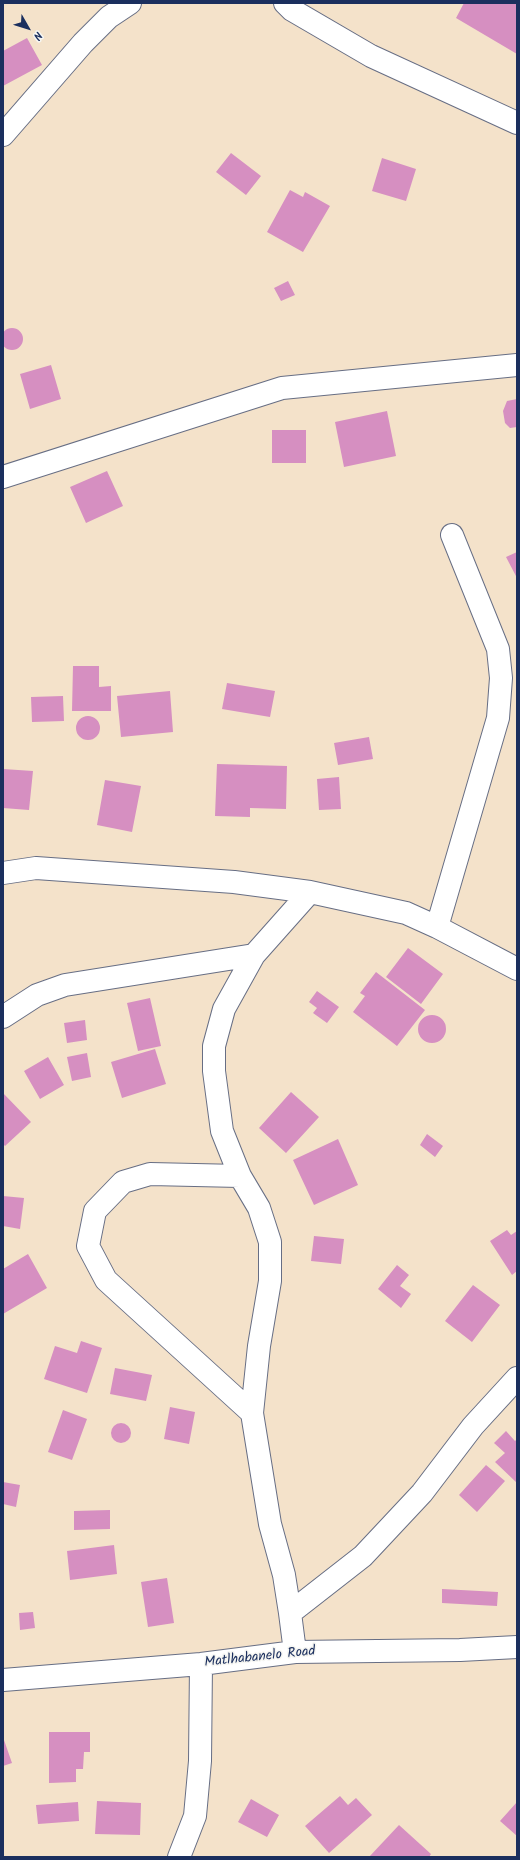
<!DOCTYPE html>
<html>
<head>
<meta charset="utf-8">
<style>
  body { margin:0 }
  #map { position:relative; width:520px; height:1860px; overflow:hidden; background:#f4e2ca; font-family:Kalam,sans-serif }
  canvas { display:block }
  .frame { position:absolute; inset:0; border:4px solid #1b2f5e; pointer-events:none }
  .north { position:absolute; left:8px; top:8px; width:40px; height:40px; -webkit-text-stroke:3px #f6f6f2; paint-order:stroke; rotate:129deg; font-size:11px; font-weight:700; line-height:16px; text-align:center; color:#1b2f5e }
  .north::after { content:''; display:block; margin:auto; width:14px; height:18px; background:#1b2f5e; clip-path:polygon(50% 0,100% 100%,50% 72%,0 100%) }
</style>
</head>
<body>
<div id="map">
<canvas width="520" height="1860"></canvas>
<div class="frame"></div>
<div class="north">N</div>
</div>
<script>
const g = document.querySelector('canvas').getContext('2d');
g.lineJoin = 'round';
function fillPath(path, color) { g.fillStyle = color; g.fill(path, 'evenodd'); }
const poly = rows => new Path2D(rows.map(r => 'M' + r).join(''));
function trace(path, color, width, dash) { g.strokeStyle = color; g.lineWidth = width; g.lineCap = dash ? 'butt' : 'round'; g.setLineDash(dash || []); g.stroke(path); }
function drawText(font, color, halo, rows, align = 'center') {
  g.font = font + ' Kalam,sans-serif'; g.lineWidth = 3; g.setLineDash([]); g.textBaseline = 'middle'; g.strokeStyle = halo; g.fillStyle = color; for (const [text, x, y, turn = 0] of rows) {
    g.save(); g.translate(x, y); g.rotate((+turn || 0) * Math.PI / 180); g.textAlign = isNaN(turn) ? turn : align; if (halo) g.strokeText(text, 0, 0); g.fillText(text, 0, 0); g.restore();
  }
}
fillPath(poly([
  [464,3,517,3,517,54,456,18],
  [27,38,42,65,3,86,3,51],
  [231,153,261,176,246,195,216,172],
  [382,158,416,169,406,201,372,191],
  [290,190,303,197,305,192,330,206,303,252,267,232],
  [288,281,295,295,281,301,274,288],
  '1 339a11 11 0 1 1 22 0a11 11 0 1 1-22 0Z',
  [51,365,61,399,30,409,20,374],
  [517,399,517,427,510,428,505,423,503,411,507,401],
  [387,411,396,456,344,467,335,422],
  [272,430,306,430,306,463,272,463],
  [107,471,123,506,86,523,70,487],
  [517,552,517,578,506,557],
  [73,666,99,666,99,687,111,686,111,711,72,711],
  [227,683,275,691,270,717,222,709],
  [170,691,173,732,121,737,117,696],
  [63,696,64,721,32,722,31,697],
  '76 728a12 12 0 1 1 24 0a12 12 0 1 1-24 0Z',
  [369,737,373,759,338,765,334,743],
  [217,764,287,766,286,809,250,808,250,817,215,816],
  [3,769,33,771,29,810,3,808],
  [339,777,341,809,319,810,317,779],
  [105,780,141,786,132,832,97,825],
  [408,948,443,974,421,1004,386,977],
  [376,972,425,1010,397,1046,353,1012,365,996,360,993],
  [317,991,339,1007,327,1023,313,1013,317,1008,309,1002],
  [150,998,161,1046,138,1051,127,1003],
  '418 1029a14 14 0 1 1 28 0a14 14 0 1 1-28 0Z',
  [85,1020,87,1040,67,1043,64,1023],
  [155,1049,166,1084,122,1098,111,1062],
  [87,1053,91,1077,72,1081,67,1057],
  [48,1057,64,1085,40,1099,24,1071],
  [291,1092,319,1117,286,1153,259,1128],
  [3,1093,31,1122,5,1146,3,1144],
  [427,1134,443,1146,435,1157,420,1145],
  [338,1139,358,1185,314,1205,293,1160],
  [3,1196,24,1198,20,1229,3,1226],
  [507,1230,511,1235,517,1231,517,1271,512,1275,490,1241],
  [314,1236,344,1239,341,1264,311,1261],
  [28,1254,47,1288,3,1314,3,1269],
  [397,1265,409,1275,400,1286,411,1294,401,1308,378,1289],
  [473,1285,500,1305,472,1342,445,1321],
  [81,1341,102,1348,87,1393,44,1379,55,1346,77,1353],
  [115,1368,152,1375,146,1401,110,1394],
  [170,1407,195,1412,189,1444,164,1439],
  [63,1410,87,1419,72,1460,48,1452],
  '111 1433a10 10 0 1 1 20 0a10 10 0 1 1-20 0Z',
  [506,1431,515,1441,517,1439,517,1483,495,1462,505,1453,494,1443],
  [486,1465,505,1481,477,1512,459,1495],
  [3,1482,20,1485,16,1507,3,1504],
  [110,1510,110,1529,74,1530,74,1511],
  [114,1545,117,1574,70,1580,67,1551],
  [167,1578,174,1623,148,1627,141,1582],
  [442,1589,498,1592,497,1606,442,1603],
  [33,1612,35,1628,20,1630,19,1613],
  [49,1732,90,1732,90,1752,84,1752,83,1769,76,1769,76,1782,49,1783],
  [4,1740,12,1763,3,1766,3,1741],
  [340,1796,348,1805,356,1798,372,1815,329,1853,305,1826],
  [251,1799,279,1815,267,1837,238,1822],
  [97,1801,141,1803,140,1835,95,1834],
  [78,1802,79,1821,38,1824,36,1805],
  [517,1802,517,1836,500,1821],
  [399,1825,431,1854,429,1857,369,1857]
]), '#d68fc1');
const minor = poly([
  [285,3,292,10,371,56,517,123],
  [3,135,83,43,109,17,130,3],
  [3,477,282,388,517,365],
  [3,873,36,868,234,882,310,892,406,913,437,927,517,969],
  [437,927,498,718,501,678,498,649,452,535],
  [3,1017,37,995,65,985,254,955],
  [240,1176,150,1174,123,1182,95,1211,88,1246,106,1280,252,1413],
  [290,1613,284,1575,270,1524,252,1413,259,1346,270,1281,270,1242,259,1208,240,1176,222,1131,214,1071,214,1046,224,1009,254,955,310,892],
  [295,1652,290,1613,363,1556,422,1493,473,1426,517,1378],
  [3,1680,201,1664,295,1652,460,1650,517,1647],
  [179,1857,195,1816,200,1761,201,1664]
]);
trace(minor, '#676e84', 24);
trace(minor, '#fff', 22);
drawText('14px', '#1b2f5e', '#f6f6f2', [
  ["Matlhabanelo Road",260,1658,-6]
]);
</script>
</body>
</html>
